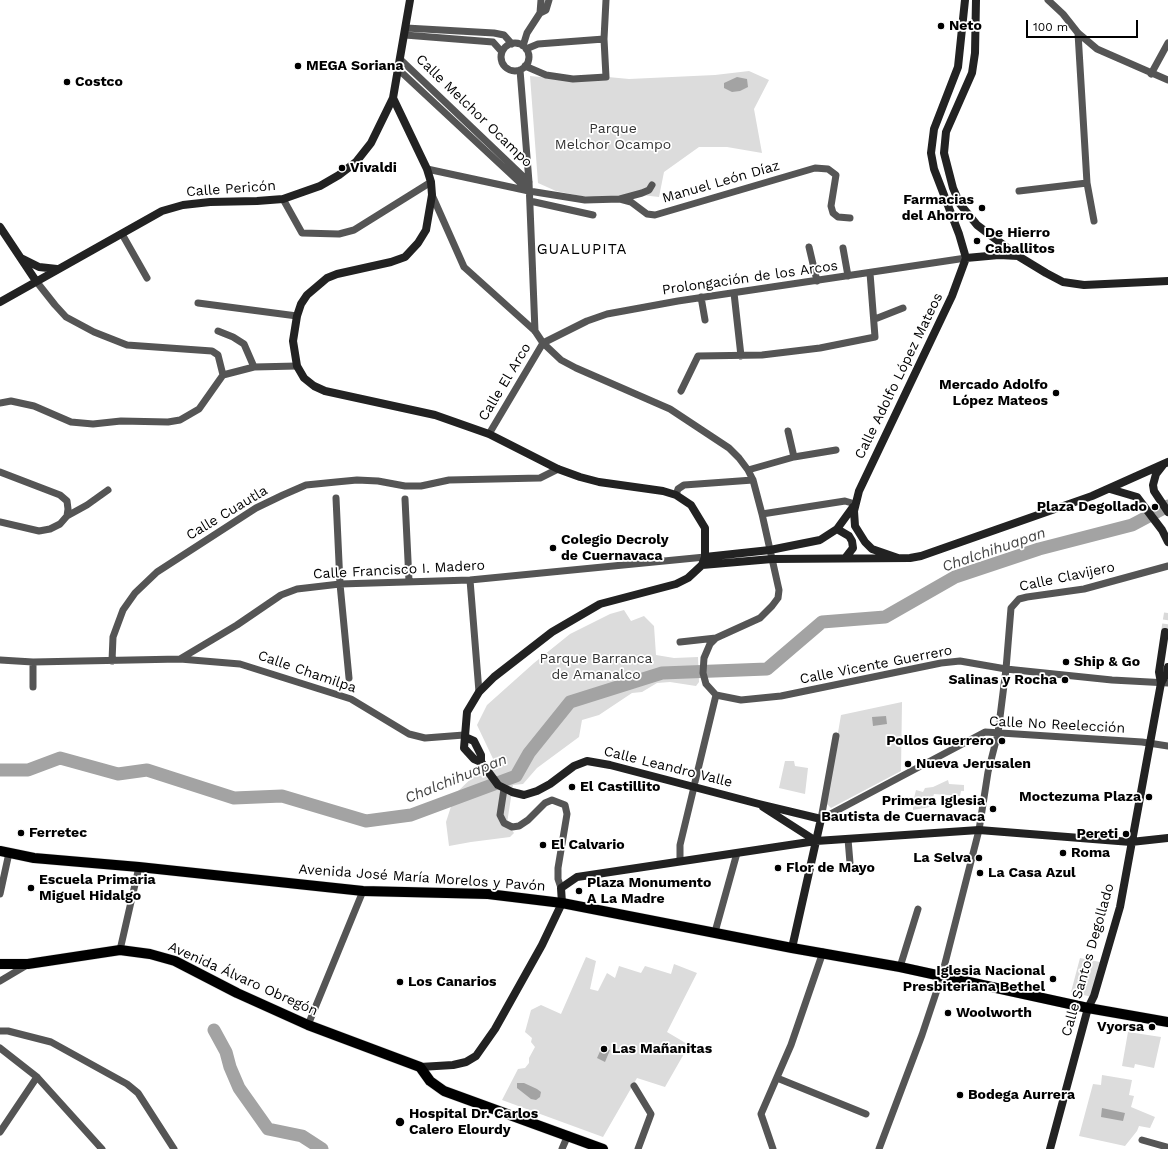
<!DOCTYPE html>
<html>
<head>
<meta charset="utf-8">
<style>
  body { margin:0 }
  #map { position:relative; width:1168px; height:1149px; overflow:hidden; background:#fff; font-family:"Work Sans",sans-serif }
  canvas { display:block }
  .scale { position:absolute; left:1026px; top:20px; width:112px; height:18px; box-sizing:border-box; border:2px solid #000; border-top:0; padding-left:5px; font-size:12px; line-height:14px; white-space:nowrap; color:#000; -webkit-text-stroke:3px #fff; paint-order:stroke }
</style>
</head>
<body>
<div id="map">
<canvas width="1168" height="1149"></canvas>
<div class="scale">100 m</div>
</div>
<script>
const g = document.querySelector('canvas').getContext('2d');
g.lineJoin = 'round';
function fillPath(path, color) { g.fillStyle = color; g.fill(path, 'evenodd'); }
const poly = rows => new Path2D(rows.map(r => 'M' + r).join(''));
function trace(path, color, width, dash) { g.strokeStyle = color; g.lineWidth = width; g.lineCap = dash ? 'butt' : 'round'; g.setLineDash(dash || []); g.stroke(path); }
function drawText(font, color, halo, rows, align = 'center') {
  g.font = font + ' "Work Sans",sans-serif'; g.lineWidth = 3.5; g.setLineDash([]); g.textBaseline = 'middle'; g.strokeStyle = halo; g.fillStyle = color; for (const [text, x, y, turn = 0] of rows) {
    g.save(); g.translate(x, y); g.rotate((+turn || 0) * Math.PI / 180); g.textAlign = isNaN(turn) ? turn : align; if (halo) g.strokeText(text, 0, 0); g.fillText(text, 0, 0); g.restore();
  }
}
fillPath(poly([
  [749,71,769,80,754,109,762,153,727,147,699,147,664,172,659,197,633,194,608,198,581,196,556,191,538,183,530,76,551,78,608,77,629,79,715,75],
  [624,610,631,621,644,616,654,626,656,655,674,658,698,657,699,682,696,686,670,682,657,683,642,692,632,693,599,715,582,720,579,737,537,768,523,784,513,785,507,823,514,833,510,837,471,842,449,846,446,822,455,794,480,770,495,763,477,725,487,705,534,663,570,634,610,614],
  [902,702,901,771,831,808,826,803,841,715],
  [785,761,794,761,795,766,808,768,805,794,779,788],
  [948,780,949,784,964,785,964,791,961,791,960,796,934,794,930,807,913,810,913,802,916,790,923,792,925,788,933,787],
  [586,957,596,961,590,989,598,991,607,973,615,978,619,966,641,973,645,966,671,974,674,964,697,973,667,1032,689,1045,665,1087,637,1078,603,1137,502,1100,518,1069,525,1068,529,1063,529,1058,535,1047,531,1042,532,1038,525,1032,531,1010,541,1005,561,1014],
  [1080,958,1100,962,1092,997,1071,992],
  [1128,1032,1161,1037,1154,1068,1135,1064,1134,1068,1122,1066],
  [1102,1075,1132,1080,1129,1095,1134,1096,1131,1107,1155,1117,1150,1128,1139,1126,1137,1131,1125,1146,1079,1136,1093,1084,1101,1085]
]), '#dcdcdc');
fillPath(poly([
  [737,77,747,79,748,87,740,91,732,92,724,88,724,83],
  [886,716,887,724,873,726,872,717],
  [602,1047,610,1050,605,1062,597,1058],
  [517,1083,524,1083,537,1089,541,1092,540,1097,536,1100,531,1099,517,1088],
  [1102,1108,1125,1113,1123,1121,1101,1117]
]), '#a3a3a3');
trace(poly([
  [0,770,28,770,60,758,118,774,147,770,234,798,282,796,366,821,411,815,516,776,529,753,570,702,662,673,767,669,822,622,885,617,955,577,1039,549,1132,525,1168,506],
  [214,1030,226,1052,230,1067,239,1088,268,1129,302,1136,322,1149]
]), '#a3a3a3', 13);
trace(poly([
  [1165,632,1168,613]
]), '#d9d9d9', 8, [8, 4]);
const primary = poly([
  [0,851,34,858,139,867,363,891,488,894,562,903,792,948,900,967,1088,1008,1168,1022],
  [0,964,28,964,120,950,150,954,175,961,237,993,308,1025,420,1067,430,1081,444,1091,603,1149]
]);
trace(primary, '#dbdbdb', 11);
trace(poly([
  [1048,0,1063,14,1078,33,1097,49,1168,80],
  [540,13,541,0],
  [406,28,494,33,504,35,512,44],
  [1078,33,1087,183,1094,221],
  [405,35,493,42,502,52],
  '501 57a14 14 0 1 1 28 0a14 14 0 1 1-28 0Z',
  [523,46,527,33,540,13,546,10,549,0],
  [526,49,538,44,604,39],
  [401,60,529,182],
  [525,66,546,75,573,79,606,77,604,39,606,0],
  [399,70,529,191],
  [520,70,529,182,535,331],
  [1151,74,1168,43],
  [427,169,529,191,585,200,620,199,631,202,647,214,655,215,815,168,828,169,836,175,831,206,833,213,838,217,850,218],
  [1019,191,1087,183],
  [432,195,464,267,535,331,543,343,561,360,576,368,670,409,729,448,739,458,748,470,753,480,762,514,779,590,778,598,772,606,760,618,716,638,710,644,704,658,703,673,706,684,716,695,741,700,781,696,941,663,960,661,1006,669,1112,680,1168,683],
  [283,199,302,233,339,234,354,230,431,182],
  [620,199,642,193,649,190,652,185],
  [530,201,593,215],
  [122,234,147,278],
  [809,247,817,281],
  [843,248,848,276],
  [36,281,55,305,66,317,94,332,127,345,212,351,218,355,223,375],
  [734,293,741,356],
  [701,297,705,320],
  [198,303,297,316],
  [875,319,903,308],
  [218,331,233,337,244,344,254,367],
  [543,343,587,321,607,314,678,301,966,258],
  [681,391,698,356,762,355,820,348,875,337,870,273],
  [0,403,11,401,34,406,71,422,93,424,121,421,168,422,180,420,199,409,223,375,254,367,297,366],
  [788,431,794,457],
  [489,434,543,343],
  [748,470,794,457,836,450],
  [0,472,60,495,67,501,68,509,67,516,60,524,50,529,39,531,0,522],
  [676,495,678,489,684,485,753,480],
  [336,498,340,584,349,678],
  [405,499,409,581],
  [762,514,845,501,855,504],
  [67,516,87,505,108,490],
  [470,580,479,692],
  [680,642,716,638],
  [180,659,237,625,281,595,297,589,340,584,470,580,705,557],
  [0,660,33,662,180,659,240,664,351,699,409,734,425,738,464,735],
  [112,661,113,637,123,610,135,593,157,572,256,508,283,495,306,485,336,482,357,480,378,481,405,486,421,486,449,480,540,478,558,469],
  [33,687,33,662],
  [695,782,716,695],
  [504,789,500,815,504,823,512,827,519,826,528,820,545,803,552,800,565,805,567,814,558,868,558,879,561,888],
  [821,819,985,732,1142,742,1168,746],
  [821,819,836,736],
  [848,839,850,863],
  [680,860,680,845,694,787],
  [0,894,9,853],
  [715,932,737,853],
  [120,950,139,867],
  [900,967,918,909],
  [0,981,27,965],
  [308,1025,363,891],
  [0,1031,8,1031,51,1042,127,1084,138,1093,174,1149],
  [0,1048,37,1077,102,1149],
  [777,1078,866,1114],
  [634,1086,651,1114,638,1149],
  [0,1132,37,1077],
  [1142,1140,1167,1147,1167,1149],
  [562,1149,568,1135],
  [773,1149,761,1114,791,1045,823,952],
  [879,1149,922,1035,942,975,979,830,988,772,998,733,1006,669,1011,608,1019,599,1027,597,1084,589,1168,566]
]), '#555', 7);
trace(poly([
  [976,0,975,53,972,73,946,132,944,153,953,188,960,204,977,225,1018,256,1046,273,1063,282,1084,285,1168,281],
  [393,98,427,169,431,182,432,195,426,230,418,243,405,257,391,262,337,274,327,278,307,295,301,304,297,316,293,341,297,366,304,378,314,386,325,391,435,415,489,434,558,469,580,477,599,482,663,491,676,495,691,505,705,528,705,557,702,565,688,578,676,584,600,604,552,632,494,677,479,692,467,712,464,748,474,759,481,762,498,785,512,792,524,795,537,791,550,784,574,766,587,761,610,765,759,804,821,819,792,948],
  [0,227,36,281],
  [966,258,999,255,1018,256],
  [23,259,39,267,57,269],
  [0,302,162,211,183,205,210,202,257,201,283,199,320,186,339,175,356,162,371,143,393,98,410,0],
  [1163,465,1156,474,1153,485,1154,491,1168,512],
  [1110,489,1137,497,1162,530,1168,542],
  [837,529,849,536,852,541,853,548,846,557],
  [705,557,770,550,820,540,837,529,853,507],
  [898,558,872,549,865,542,855,526,854,511,859,491,952,296,966,258,959,234,934,169,931,153,934,129,958,67,965,0],
  [702,565,772,559,910,558,921,556,1092,496,1168,462],
  [1161,683,1159,672,1165,632],
  [465,737,474,741,481,755,481,762],
  [763,807,816,841],
  [420,1067,453,1065,466,1062,476,1056,495,1029,542,945,562,903,561,888,577,877,816,841,979,830,1131,842,1168,838],
  [1050,1149,1088,1008,1094,996,1120,907,1161,683,1167,673,1168,667]
]), '#222', 8);
trace(primary, '#000', 10);
for (const [x, y, r, color] of [
  [941,26,4,"#000"],
  [298,66,4,"#000"],
  [67,82,4,"#000"],
  [342,168,4,"#000"],
  [982,208,4,"#000"],
  [977,241,4,"#000"],
  [1056,393,4,"#000"],
  [1155,507,4,"#000"],
  [553,548,4,"#000"],
  [1066,662,4,"#000"],
  [1065,680,4,"#000"],
  [1002,741,4,"#000"],
  [908,764,4,"#000"],
  [572,787,4,"#000"],
  [1149,797,4,"#000"],
  [993,809,4,"#000"],
  [21,833,4,"#000"],
  [1126,834,4,"#000"],
  [543,845,4,"#000"],
  [1063,853,4,"#000"],
  [979,858,4,"#000"],
  [778,868,4,"#000"],
  [980,873,4,"#000"],
  [31,888,4,"#000"],
  [579,891,4,"#000"],
  [1053,979,4,"#000"],
  [400,982,4,"#000"],
  [948,1013,4,"#000"],
  [1152,1027,4,"#000"],
  [604,1049,4,"#000"],
  [960,1095,4,"#000"],
  [400,1122,5,"#000"]
]) { const dot = new Path2D(); dot.arc(x, y, r, 0, 2 * Math.PI); g.fillStyle = color; g.fill(dot); trace(dot, '#fff', 1.5); }
drawText('bold 14px', '#000', '#fff', [
  ["Neto",949,26],
  ["MEGA Soriana",306,66],
  ["Costco",75,82],
  ["Vivaldi",350,168],
  ["Farmacias",974,200,"right"],
  ["del Ahorro",974,216,"right"],
  ["De Hierro",985,233],
  ["Caballitos",985,249],
  ["Mercado Adolfo",1048,385,"right"],
  ["López Mateos",1048,401,"right"],
  ["Plaza Degollado",1147,507,"right"],
  ["Colegio Decroly",561,540],
  ["de Cuernavaca",561,556],
  ["Ship & Go",1074,662],
  ["Salinas y Rocha",1057,680,"right"],
  ["Pollos Guerrero",994,741,"right"],
  ["Nueva Jerusalen",916,764],
  ["El Castillito",580,787],
  ["Moctezuma Plaza",1141,797,"right"],
  ["Primera Iglesia",985,801,"right"],
  ["Bautista de Cuernavaca",985,817,"right"],
  ["Ferretec",29,833],
  ["Pereti",1118,834,"right"],
  ["El Calvario",551,845],
  ["Roma",1071,853],
  ["La Selva",971,858,"right"],
  ["Flor de Mayo",786,868],
  ["La Casa Azul",988,873],
  ["Escuela Primaria",39,880],
  ["Miguel Hidalgo",39,896],
  ["Plaza Monumento",587,883],
  ["A La Madre",587,899],
  ["Iglesia Nacional",1045,971,"right"],
  ["Presbiteriana Bethel",1045,987,"right"],
  ["Los Canarios",408,982],
  ["Woolworth",956,1013],
  ["Vyorsa",1144,1027,"right"],
  ["Las Mañanitas",612,1049],
  ["Bodega Aurrera",968,1095],
  ["Hospital Dr. Carlos",409,1114],
  ["Calero Elourdy",409,1130]
], 'left');
drawText('14px', '#000', '#fff', [
  ["Calle Melchor Ocampo",474,111,44],
  ["Manuel León Díaz",721,182,-16],
  ["Calle Pericón",231,189,-4],
  ["Prolongación de los Arcos",750,278,-8],
  ["Calle Adolfo López Mateos",899,376,-64],
  ["Calle El Arco",505,382,-59],
  ["Calle Cuautla",227,513,-31],
  ["Calle Francisco I. Madero",399,570,-3],
  ["Calle Clavijero",1067,577,-12],
  ["Calle Vicente Guerrero",876,665,-11],
  ["Calle Chamilpa",307,672,19],
  ["Calle No Reelección",1057,725,3],
  ["Calle Leandro Valle",668,767,14],
  ["Avenida José María Morelos y Pavón",422,878,4],
  ["Calle Santos Degollado",1088,960,-74],
  ["Avenida Álvaro Obregón",243,979,24]
]);
drawText('14px', '#333', '#fff', [
  ["Parque",613,129],
  ["Melchor Ocampo",613,145],
  ["Parque Barranca",596,659],
  ["de Amanalco",596,675]
]);
g.letterSpacing = '1px';
drawText('15px', '#000', '#fff', [
  ["GUALUPITA",582,250]
]);
g.letterSpacing = '0px';
drawText('italic 15px', '#444', '#fff', [
  ["Chalchihuapan",994,550,-19],
  ["Chalchihuapan",456,779,-22]
]);
</script>
</body>
</html>
